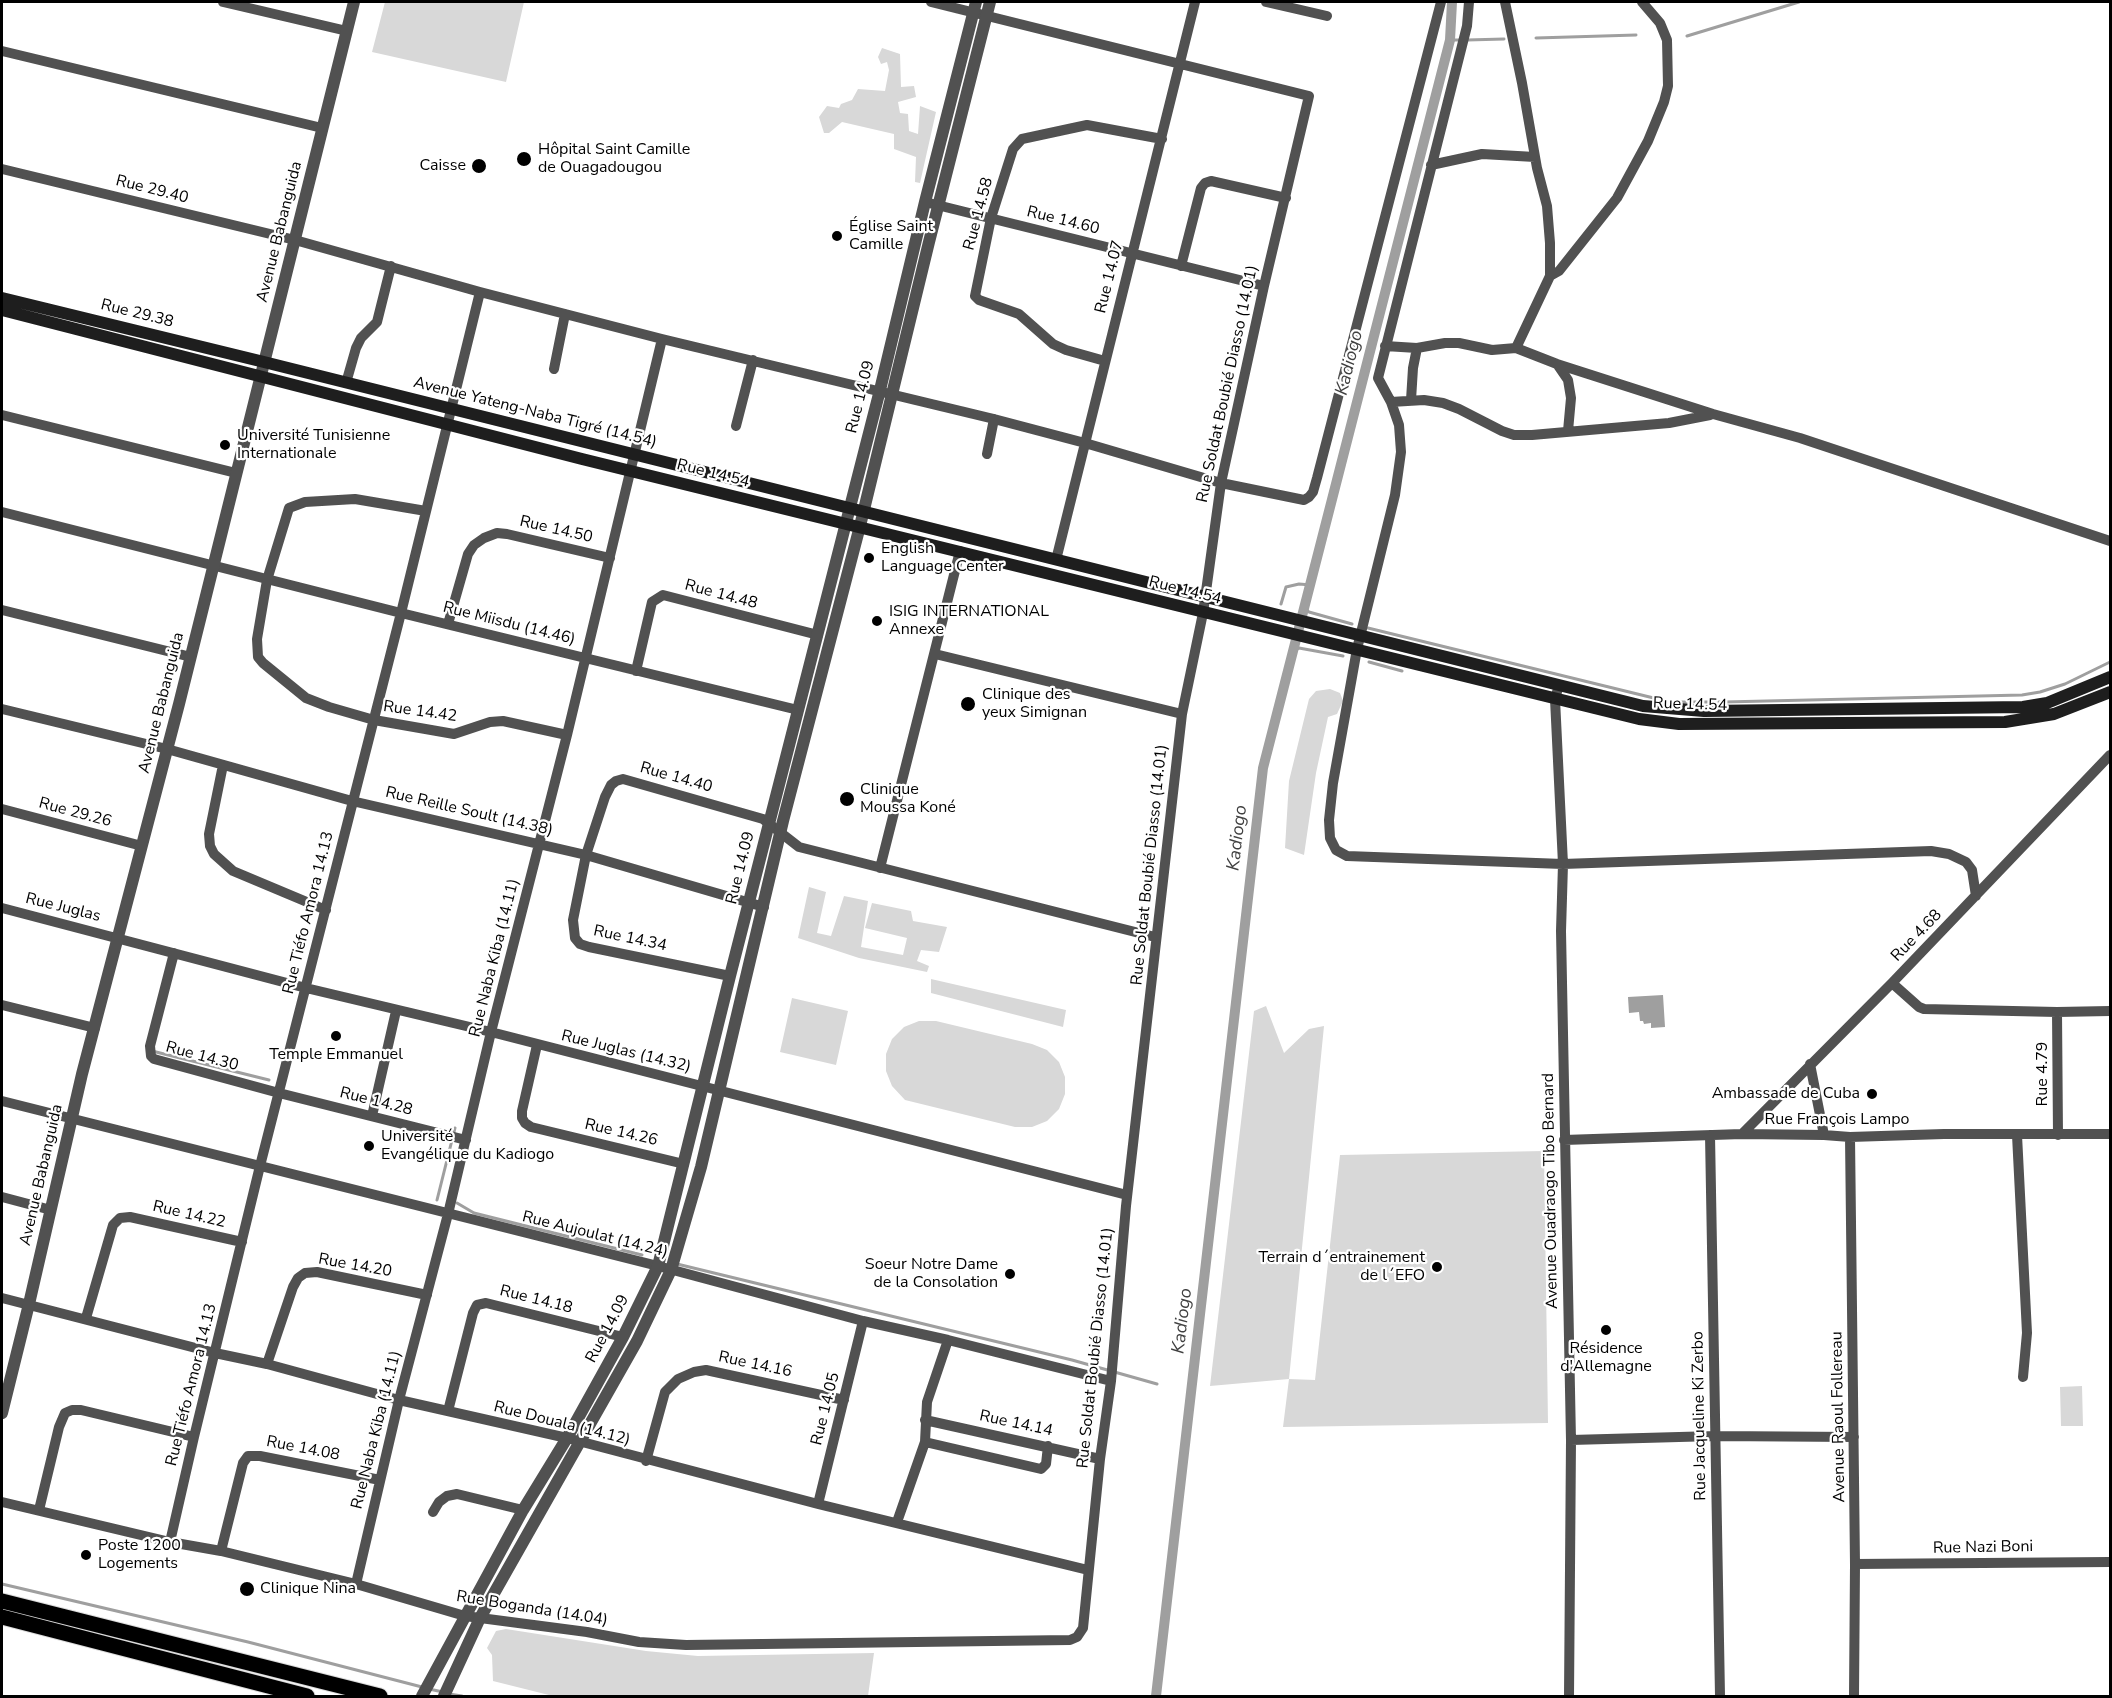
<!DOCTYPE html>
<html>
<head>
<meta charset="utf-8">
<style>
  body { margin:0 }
  #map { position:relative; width:2112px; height:1698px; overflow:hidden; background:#fff; font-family:"Nunito Sans",sans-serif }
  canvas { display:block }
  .frame { position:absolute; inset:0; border:3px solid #000; pointer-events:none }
</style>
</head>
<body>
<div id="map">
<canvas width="2112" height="1698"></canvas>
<div class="frame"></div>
</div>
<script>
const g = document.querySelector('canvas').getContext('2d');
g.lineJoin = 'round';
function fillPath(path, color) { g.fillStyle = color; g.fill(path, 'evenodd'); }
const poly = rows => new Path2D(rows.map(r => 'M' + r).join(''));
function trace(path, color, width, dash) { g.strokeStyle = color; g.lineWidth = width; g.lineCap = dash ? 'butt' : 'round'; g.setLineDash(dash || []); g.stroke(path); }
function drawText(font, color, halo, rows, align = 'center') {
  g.font = font + ' "Nunito Sans",sans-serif'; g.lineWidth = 4.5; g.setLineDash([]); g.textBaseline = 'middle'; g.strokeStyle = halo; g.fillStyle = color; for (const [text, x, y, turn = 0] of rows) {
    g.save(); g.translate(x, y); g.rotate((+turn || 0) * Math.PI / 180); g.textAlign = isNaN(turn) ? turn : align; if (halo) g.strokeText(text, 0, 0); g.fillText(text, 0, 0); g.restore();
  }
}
fillPath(poly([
  [385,2,524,2,506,82,372,52],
  [882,48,900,54,901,87,914,86,916,97,898,102,900,113,908,114,909,131,918,134,920,106,936,112,920,183,915,182,916,157,894,149,894,134,842,122,829,133,824,133,819,117,827,106,839,108,841,104,852,100,858,89,885,91,889,70,887,62,881,64,878,57],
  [1330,689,1340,693,1343,701,1337,714,1328,717,1316,773,1304,855,1285,848,1289,781,1309,699,1316,691],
  [809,887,826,892,817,933,831,936,844,896,868,901,861,947,903,955,907,938,865,928,872,903,911,911,913,921,947,927,939,952,921,950,917,961,929,966,927,972,859,958,798,938],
  [931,979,1066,1010,1063,1027,931,993],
  [792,998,848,1011,836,1065,780,1052],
  [1266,1006,1284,1053,1309,1029,1324,1026,1289,1379,1315,1380,1340,1155,1544,1151,1548,1423,1283,1427,1289,1379,1210,1386,1254,1011],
  [919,1021,936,1021,1032,1044,1047,1050,1059,1062,1065,1077,1065,1094,1059,1109,1047,1121,1032,1127,1015,1127,905,1100,892,1086,886,1071,886,1054,892,1039,904,1027],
  [2082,1386,2083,1426,2061,1426,2060,1387],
  [506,1629,646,1651,698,1656,874,1653,868,1696,553,1696,493,1681,492,1655,487,1648,496,1631]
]), '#d8d8d8');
fillPath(poly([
  [1663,995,1665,1027,1651,1028,1651,1023,1644,1024,1643,1021,1640,1021,1639,1012,1629,1013,1628,997]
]), '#9f9f9f');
trace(poly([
  [1687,36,1799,2],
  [1536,38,1636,35],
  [1450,40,1460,40],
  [1467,40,1504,39],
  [1281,604,1286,587,1299,584,1311,585],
  [1305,608,1309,612,1352,624],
  [1368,628,1670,702,1724,702,2022,695,2040,692,2065,684,2110,662],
  [1294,651,1299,648,1343,656],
  [1369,662,1402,671],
  [152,1051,269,1080],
  [437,1200,455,1128],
  [457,1203,474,1213,642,1255],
  [677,1264,1072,1360,1157,1384],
  [2,1584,248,1642,422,1687],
  [429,1689,443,1692],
  [449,1694,462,1696]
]), '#9f9f9f', 3);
trace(poly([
  [1156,1696,1263,768,1450,40,1452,2]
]), '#9f9f9f', 10);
const primary = poly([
  [2,1601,380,1696],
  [2,1617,307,1696]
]);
trace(primary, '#dbdbdb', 17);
trace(poly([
  [223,2,347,31],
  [1266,2,1327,16],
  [1469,2,1467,26,1378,378,1391,402,1399,425,1401,452,1395,495,1357,649,1333,783,1329,820,1330,838,1336,850,1347,856,1563,864,1931,851,1949,854,1966,862,1972,870,1976,896],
  [1505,2,1522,83,1537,168,1547,206,1550,243,1550,276,1516,348],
  [2,51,322,128],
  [1431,165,1482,154,1535,157],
  [2,169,295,240,480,292,662,339,994,419,1085,443,1221,483,1304,500,1309,497,1313,492,1317,478,1441,2],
  [925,202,1264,286],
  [1181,266,1201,188,1205,183,1211,181,1286,198],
  [1550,276,1559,271,1617,198,1648,141,1664,102,1668,86,1667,40,1660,23,1642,2],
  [1385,346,1417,348,1445,343,1459,343,1492,350,1516,348,1557,364,1713,414,1800,438,2110,541],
  [1105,361,1066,350,1053,344,1019,314,979,300,975,296,991,218,1013,149,1022,139,1087,125,1162,139],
  [1557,364,1568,380,1571,398,1568,431],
  [554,369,565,314],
  [346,383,356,348,361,338,377,322,391,266],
  [1411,400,1413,368,1417,348],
  [1391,402,1424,400,1443,403,1459,409,1502,431,1514,435,1532,435,1669,423,1710,415],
  [2,415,236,473],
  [736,426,753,360],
  [987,454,994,419],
  [426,511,355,499,305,502,289,508,267,580,257,639,258,657,263,663,306,698,329,707,374,720,454,734,490,722,503,721,567,735],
  [2,512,401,613,798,710],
  [1056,560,1195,2],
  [2,610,191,657],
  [448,624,468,554,474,545,484,538,497,533,507,534,610,558],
  [935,654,1182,714],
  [636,671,652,602,663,595,818,635],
  [1559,685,1555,699,1563,864,1561,931,1571,1440,1569,1696],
  [2,709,167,749,352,801,586,855,764,907],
  [223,765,209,834,210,846,214,854,233,871,326,910],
  [2,809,142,846],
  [880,868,960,551],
  [2,908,306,988,491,1032,1127,1195],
  [174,953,150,1046,151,1056,154,1059,279,1093,466,1140],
  [730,976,589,947,580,944,575,938,573,920,586,855,605,797,611,785,616,781,623,779,763,819,799,847,1155,937],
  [1892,983,1919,1007,1924,1009,2057,1012,2110,1011],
  [2,1005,95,1028],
  [2057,1012,2058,1135],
  [537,1045,522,1111,522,1118,525,1123,531,1127,684,1164],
  [1810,1064,1824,1135],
  [2,1101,658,1266,863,1321,948,1340,1111,1381],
  [372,1116,396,1011],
  [1742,1134,1892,983,2110,755],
  [1710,1135,1720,1696],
  [2017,1135,2027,1333,2023,1377],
  [1850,1137,1855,1564,1854,1696],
  [1564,1140,1742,1134,1824,1135,1850,1137,1944,1134,2110,1134],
  [2,1197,51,1210],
  [2,1298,215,1353,267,1364,399,1400,567,1438,818,1504,1088,1570],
  [86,1318,111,1232,113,1225,120,1218,130,1217,242,1242],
  [267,1364,293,1287,298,1278,305,1273,317,1272,427,1295],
  [448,1411,473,1313,477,1305,486,1303,623,1337],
  [925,1420,1100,1459],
  [1571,1440,1715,1436,1854,1437],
  [925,1442,1041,1469,1046,1464,1048,1446],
  [646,1461,665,1392,678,1379,694,1372,706,1370,844,1400],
  [2,1502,170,1542,221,1551,356,1584,465,1616,587,1632,639,1642,686,1645,1070,1640,1077,1637,1083,1628,1100,1459,1111,1381,1126,1206,1182,714,1203,613,1221,483,1264,286,1309,96,931,2],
  [818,1504,863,1321],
  [39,1510,59,1427,65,1413,72,1410,81,1410,194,1437],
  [433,1512,439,1502,447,1496,457,1494,523,1510],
  [897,1522,925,1442,927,1402,948,1340],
  [170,1542,194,1437,260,1166,401,613,480,292],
  [221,1551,243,1463,248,1456,260,1456,380,1480],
  [1855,1564,2110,1562],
  [356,1584,399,1400,448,1214,491,1032,567,735,662,339]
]), '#515151', 10);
trace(poly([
  [2,1413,29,1304,82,1074,179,704,354,2],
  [422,1696,523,1510,567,1438,623,1337,658,1266,730,976,880,390,925,202,976,2],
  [444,1696,480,1618,637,1341,671,1270,701,1167,783,821,860,526,929,242,990,2]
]), '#515151', 12);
trace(poly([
  [2,298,264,362,1643,706,1704,711,2023,707,2047,703,2110,677],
  [2,310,582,459,1639,719,1679,724,2005,722,2054,714,2110,692]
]), '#1e1e1e', 12);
trace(primary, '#000', 15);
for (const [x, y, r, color] of [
  [524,159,8,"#000"],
  [479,166,8,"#000"],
  [837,236,6,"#000"],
  [225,445,6,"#000"],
  [869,558,6,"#000"],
  [877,621,6,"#000"],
  [968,704,8,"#000"],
  [847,799,8,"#000"],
  [336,1036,6,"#000"],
  [1872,1094,6,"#000"],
  [369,1146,6,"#000"],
  [1437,1267,6,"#000"],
  [1010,1274,6,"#000"],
  [1606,1330,6,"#000"],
  [86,1555,6,"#000"],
  [247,1589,8,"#000"]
]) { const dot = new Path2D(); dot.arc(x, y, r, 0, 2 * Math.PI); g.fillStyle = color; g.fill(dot); trace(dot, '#fff', 2); }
drawText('16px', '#000', '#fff', [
  ["Hôpital Saint Camille",538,150],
  ["de Ouagadougou",538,168],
  ["Caisse",466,166,"right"],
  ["Église Saint",849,227],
  ["Camille",849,245],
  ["Université Tunisienne",237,436],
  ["Internationale",237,454],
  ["English",881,549],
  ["Language Center",881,567],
  ["ISIG INTERNATIONAL",889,612],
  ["Annexe",889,630],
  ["Clinique des",982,695],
  ["yeux Simignan",982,713],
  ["Clinique",860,790],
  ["Moussa Koné",860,808],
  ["Temple Emmanuel",336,1055,"center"],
  ["Ambassade de Cuba",1860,1094,"right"],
  ["Université",381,1137],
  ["Evangélique du Kadiogo",381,1155],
  ["Terrain d´entrainement",1425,1258,"right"],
  ["de l´EFO",1425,1276,"right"],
  ["Soeur Notre Dame",998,1265,"right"],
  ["de la Consolation",998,1283,"right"],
  ["Résidence",1606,1349,"center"],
  ["d'Allemagne",1606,1367,"center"],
  ["Poste 1200",98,1546],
  ["Logements",98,1564],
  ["Clinique Nina",260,1589]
], 'left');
drawText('16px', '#000', '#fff', [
  ["Rue 29.40",152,190,14],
  ["Rue 14.58",979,214,-75],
  ["Rue 14.60",1063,221,14],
  ["Avenue Babanguida",280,232,-76],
  ["Rue 14.07",1110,277,-76],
  ["Rue 29.38",137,314,14],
  ["Rue Soldat Boubié Diasso (14.01)",1228,384,-78],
  ["Rue 14.09",861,397,-76],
  ["Avenue Yateng-Naba Tigré (14.54)",535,413,14],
  ["Rue 14.54",713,474,14],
  ["Rue 14.50",556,530,13],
  ["Rue 14.54",1185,591,14],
  ["Rue 14.48",721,595,15],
  ["Rue Miisdu (14.46)",509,624,14],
  ["Avenue Babanguida",162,703,-76],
  ["Rue 14.54",1690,705,2],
  ["Rue 14.42",420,712,8],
  ["Rue 14.40",676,778,16],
  ["Rue Reille Soult (14.38)",469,812,13],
  ["Rue 29.26",75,813,15],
  ["Rue Soldat Boubié Diasso (14.01)",1150,865,-84],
  ["Rue 14.09",741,868,-76],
  ["Rue Juglas",63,908,14],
  ["Rue Tiéfo Amora 14.13",309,913,-76],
  ["Rue 4.68",1917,936,-46],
  ["Rue 14.34",630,939,12],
  ["Rue Naba Kiba (14.11)",495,958,-76],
  ["Rue Juglas (14.32)",626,1052,14],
  ["Rue 14.30",202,1057,15],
  ["Rue 4.79",2043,1074,-90],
  ["Rue 14.28",376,1102,14],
  ["Rue François Lampo",1837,1120],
  ["Rue 14.26",621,1133,13],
  ["Avenue Babanguida",42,1175,-77],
  ["Avenue Ouadraogo Tibo Bernard",1551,1191,-91],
  ["Rue 14.22",189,1215,13],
  ["Rue Aujoulat (14.24)",595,1235,14],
  ["Rue 14.20",355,1266,10],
  ["Rue 14.18",536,1300,14],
  ["Rue 14.09",608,1329,-62],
  ["Rue Soldat Boubié Diasso (14.01)",1096,1348,-84],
  ["Rue 14.16",755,1365,12],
  ["Rue Tiéfo Amora 14.13",192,1385,-76],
  ["Rue 14.05",826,1409,-76],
  ["Rue Jacqueline Ki Zerbo",1700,1416,-91],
  ["Avenue Raoul Follereau",1839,1417,-91],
  ["Rue Douala (14.12)",562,1424,14],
  ["Rue 14.14",1016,1424,12],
  ["Rue Naba Kiba (14.11)",377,1430,-76],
  ["Rue 14.08",303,1449,11],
  ["Rue Nazi Boni",1983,1548,-1],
  ["Rue Boganda (14.04)",532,1609,9]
]);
drawText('italic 18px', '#404040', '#fff', [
  ["Kadiogo",1350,363,-76],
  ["Kadiogo",1238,838,-83],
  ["Kadiogo",1183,1321,-83]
]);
</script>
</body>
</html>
